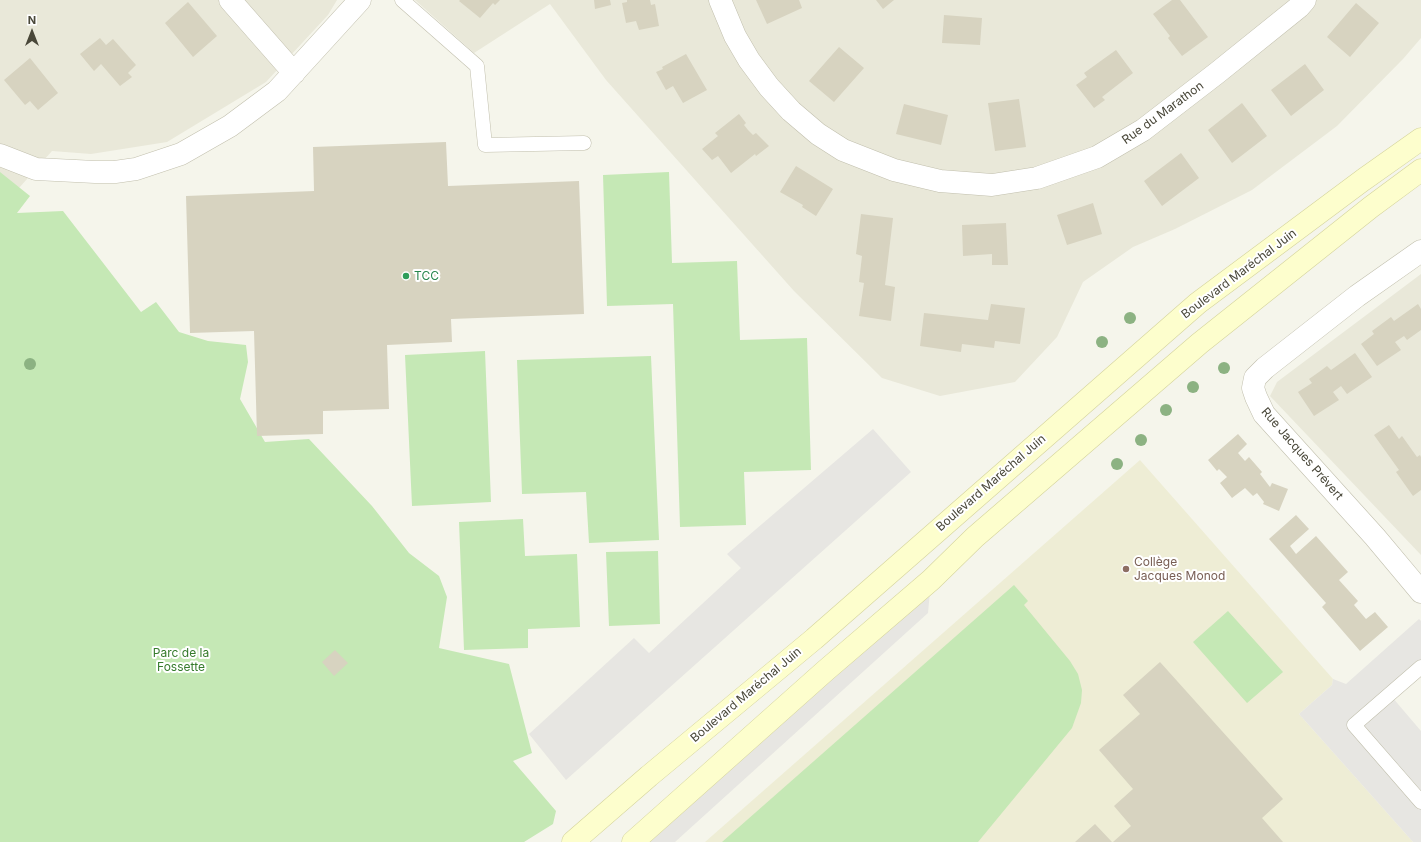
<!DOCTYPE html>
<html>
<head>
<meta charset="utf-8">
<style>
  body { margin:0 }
  #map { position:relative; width:1421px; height:842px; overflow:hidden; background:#f5f5eb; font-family:Inter,sans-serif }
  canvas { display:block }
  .north { position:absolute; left:12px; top:12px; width:40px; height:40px; -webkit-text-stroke:3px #fff; paint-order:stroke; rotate:0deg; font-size:11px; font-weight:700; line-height:16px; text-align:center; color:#494739 }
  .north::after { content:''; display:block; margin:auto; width:14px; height:18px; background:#494739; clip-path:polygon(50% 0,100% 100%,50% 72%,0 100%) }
</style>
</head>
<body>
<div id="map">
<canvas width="1421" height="842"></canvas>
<div class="north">N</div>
</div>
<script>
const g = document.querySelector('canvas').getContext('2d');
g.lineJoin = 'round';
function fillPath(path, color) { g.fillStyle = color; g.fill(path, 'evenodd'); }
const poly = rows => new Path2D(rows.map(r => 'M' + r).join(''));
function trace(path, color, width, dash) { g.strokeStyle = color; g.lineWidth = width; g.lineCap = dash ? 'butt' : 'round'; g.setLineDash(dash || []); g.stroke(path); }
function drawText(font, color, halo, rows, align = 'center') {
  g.font = font + ' Inter,sans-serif'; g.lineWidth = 4; g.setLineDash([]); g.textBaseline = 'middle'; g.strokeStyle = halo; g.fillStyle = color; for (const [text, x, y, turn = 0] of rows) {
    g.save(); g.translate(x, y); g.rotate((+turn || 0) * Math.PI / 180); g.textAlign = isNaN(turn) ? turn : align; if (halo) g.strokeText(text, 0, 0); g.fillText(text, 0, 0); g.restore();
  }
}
fillPath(poly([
  [0,0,337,0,328,15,266,82,167,142,91,154,52,151,19,188,0,218],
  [415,0,1421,0,1421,38,1403,59,1337,126,1252,190,1175,229,1133,247,1083,282,1057,337,1015,382,940,396,882,378,794,291,606,80,550,4,474,53],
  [1421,274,1421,555,1270,396,1277,382]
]), '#e9e8d9');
fillPath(poly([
  [1140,460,1333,679,1332,685,1299,714,1413,842,705,842]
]), '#eeedd5');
fillPath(poly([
  [0,172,30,196,17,213,63,211,141,312,156,302,179,332,208,341,246,345,248,362,240,399,265,442,309,439,372,506,409,553,439,576,447,597,439,648,509,664,532,753,513,761,556,811,553,824,524,842,0,842],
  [669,172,672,263,737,261,740,340,807,338,811,470,744,472,746,525,680,527,673,304,607,306,603,175],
  [485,351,491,502,412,506,405,355],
  [651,356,659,540,589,543,586,492,522,494,517,360],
  [523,519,525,556,577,554,580,627,528,629,528,648,464,650,459,522],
  [658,551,660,624,609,626,606,552],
  [1014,585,1028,601,1024,605,1070,661,1078,674,1082,690,1081,703,1072,728,978,842,722,842],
  [1228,611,1283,672,1247,703,1193,642]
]), '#c5e8b5');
fillPath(poly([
  [873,429,911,472,566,780,529,734,634,638,649,653,741,568,727,554],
  [930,591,928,613,675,842,650,842],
  [1419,619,1421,621,1421,672,1392,697,1421,731,1421,842,1413,842,1299,714,1332,685,1333,679,1346,684]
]), '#e7e6e2');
fillPath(poly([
  [460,0,500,0,495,5,493,3,480,18,459,1],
  [594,0,610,0,611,5,595,9],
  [627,0,650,0,651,5,655,4,659,26,639,30,636,21,626,23,622,3,627,2],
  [756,0,799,0,802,8,767,24],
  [876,0,894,0,883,9],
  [1172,0,1180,0,1208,37,1182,56,1168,38,1170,36,1153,14],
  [188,2,217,36,193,57,165,23],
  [1356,3,1379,23,1350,57,1327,37],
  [944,15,982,18,980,45,942,43],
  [100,38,106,45,113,39,136,65,128,73,132,77,120,86,101,64,94,71,80,54],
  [839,47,864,68,834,102,809,81],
  [1116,50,1133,73,1102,97,1105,100,1094,108,1076,85,1087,77,1084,73],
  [686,54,707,90,683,103,673,86,666,90,656,72,663,69,662,67],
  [30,58,58,93,38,110,30,101,25,105,4,80],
  [1305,64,1324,90,1291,116,1271,90],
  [1019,99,1026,147,995,151,988,103],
  [1242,103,1267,136,1232,163,1208,130],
  [904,104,948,115,941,145,896,134],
  [739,114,746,123,744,125,748,130,753,135,756,133,769,146,756,156,755,154,731,173,718,156,712,160,702,149,718,136,715,133],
  [446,142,448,186,579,181,584,314,451,319,452,342,387,345,389,409,323,411,323,434,257,436,254,331,190,333,186,196,314,191,313,147],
  [1181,153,1199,178,1162,206,1144,181],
  [796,166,833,189,816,216,802,207,803,205,780,192],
  [1093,203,1102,234,1067,245,1057,215],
  [861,214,893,218,885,285,895,287,891,321,859,316,864,283,859,282,862,256,856,254],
  [1006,223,1008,265,992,265,992,254,963,256,962,225],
  [991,304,1025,308,1020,344,995,341,994,348,962,344,961,352,920,346,924,313,988,320],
  [1418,304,1421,309,1421,330,1407,340,1404,336,1395,342,1401,350,1377,366,1361,344,1374,334,1372,331,1391,317,1394,321],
  [1355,353,1372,377,1347,394,1341,386,1333,392,1339,400,1314,416,1298,392,1312,383,1309,379,1319,372,1327,366,1331,370],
  [1389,425,1399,439,1402,436,1417,457,1420,455,1421,457,1421,490,1413,496,1396,472,1399,470,1374,435],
  [1238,434,1247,444,1238,453,1245,461,1249,457,1262,472,1260,474,1270,487,1272,483,1288,489,1279,511,1263,504,1264,502,1257,493,1253,496,1245,488,1232,498,1220,483,1227,477,1219,469,1217,471,1208,460],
  [1296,515,1309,529,1290,546,1296,554,1316,536,1348,572,1339,580,1358,601,1354,605,1366,619,1375,612,1388,627,1360,651,1322,607,1326,603,1269,539],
  [335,650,348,663,334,676,322,662],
  [1160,662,1283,799,1262,818,1283,842,1113,842,1131,826,1114,806,1133,789,1099,750,1140,714,1123,695],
  [1095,824,1112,842,1075,842]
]), '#d7d3c0');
const service = poly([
  [402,0,477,66,485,145,584,143],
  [1421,667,1354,725,1421,802]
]);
const minor = poly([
  [230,0,294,73],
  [720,0,735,36,749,60,769,87,791,111,818,134,843,150,894,170,940,181,992,185,1037,178,1097,157,1143,130,1217,73,1299,7,1305,0],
  [0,155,36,169,95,172,115,172,136,169,181,154,230,126,277,91,360,0],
  [1421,251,1357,296,1265,368,1255,378,1253,388,1256,397,1264,414,1375,537,1421,592]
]);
const secondary = poly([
  [573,842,649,776,814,639,1198,303,1363,180,1421,139],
  [633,842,825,671,931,580,975,537,1200,343,1371,207,1421,170]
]);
trace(service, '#c1bfad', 15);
trace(minor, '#c1bfad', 23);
trace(secondary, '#d4d39b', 23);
trace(service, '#fff', 14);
trace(minor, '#fff', 22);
trace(secondary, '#fdfecd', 22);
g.fillStyle = '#8cb282';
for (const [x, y] of [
  [1130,318],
  [1102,342],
  [30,364],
  [1224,368],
  [1193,387],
  [1166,410],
  [1141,440],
  [1117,464]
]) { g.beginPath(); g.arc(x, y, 6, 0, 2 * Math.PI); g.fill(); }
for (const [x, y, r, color] of [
  [406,276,4,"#2e9e5b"],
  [1126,569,4,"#8d6e63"]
]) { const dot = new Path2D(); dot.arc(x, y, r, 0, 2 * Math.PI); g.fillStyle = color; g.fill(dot); trace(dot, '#fff', 1.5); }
drawText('12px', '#494739', '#fff', [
  ["Rue du Marathon",1163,113,-36],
  ["Boulevard Maréchal Juin",1239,274,-37],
  ["Rue Jacques Prévert",1302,454,49],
  ["Boulevard Maréchal Juin",991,483,-41],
  ["Boulevard Maréchal Juin",746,695,-40]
]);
drawText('12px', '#27864d', '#fff', [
  ["TCC",414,276]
], 'left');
drawText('12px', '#785e54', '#fff', [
  ["Collège",1134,562],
  ["Jacques Monod",1134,576]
], 'left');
drawText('12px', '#367b2c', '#fff', [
  ["Parc de la",181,653],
  ["Fossette",181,667]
]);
</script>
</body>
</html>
